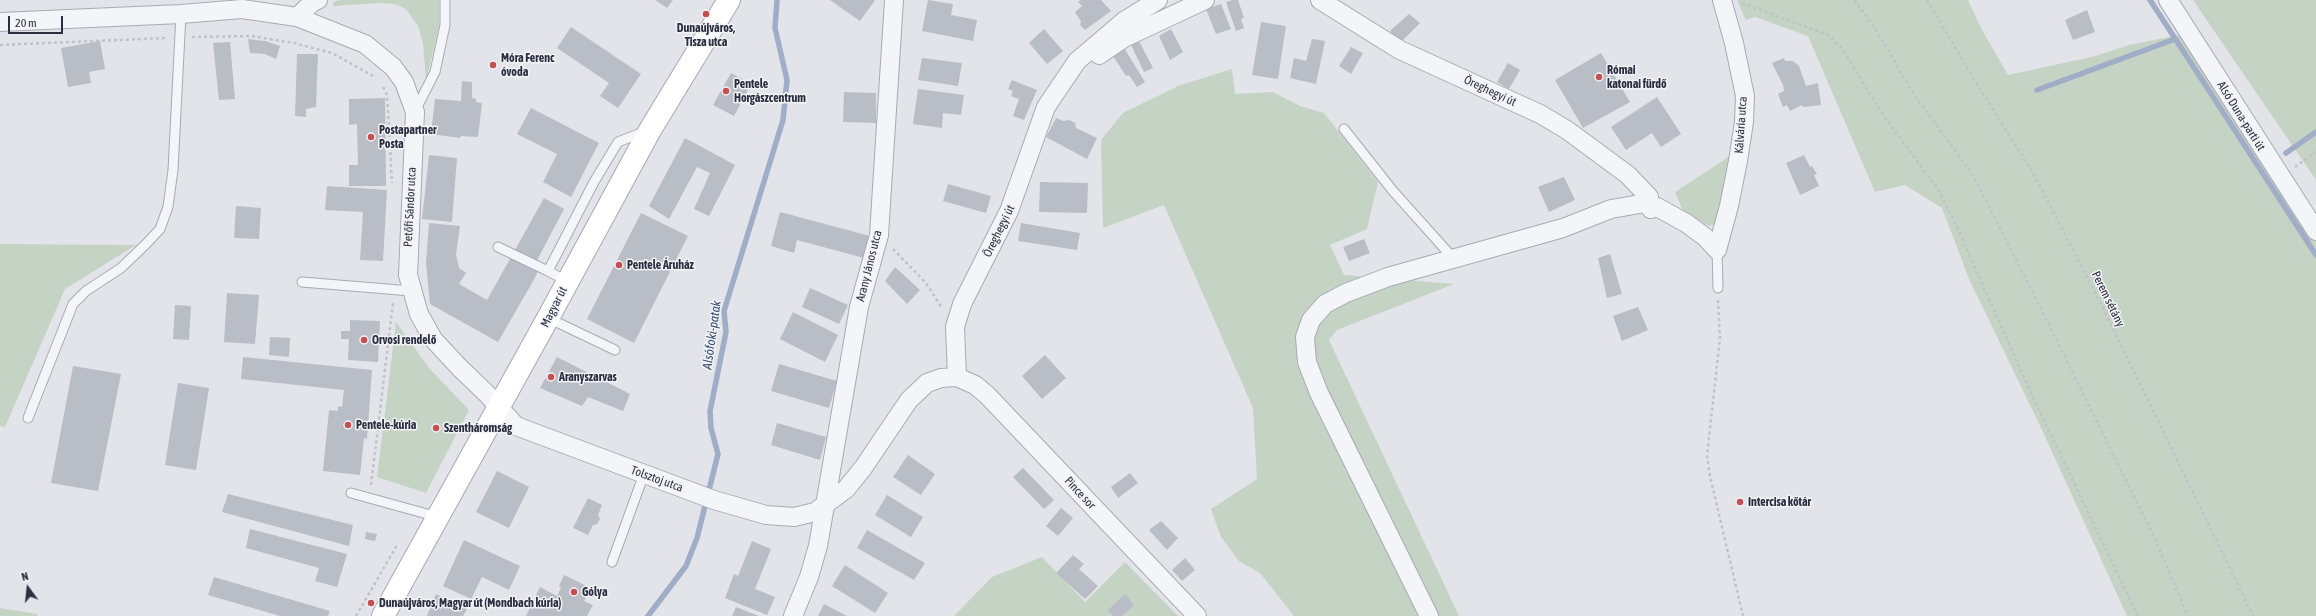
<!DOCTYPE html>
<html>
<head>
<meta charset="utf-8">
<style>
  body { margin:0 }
  #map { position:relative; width:2316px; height:616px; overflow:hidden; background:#e2e4ea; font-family:"Asap Condensed",sans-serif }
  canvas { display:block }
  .north { position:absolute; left:8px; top:568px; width:40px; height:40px; -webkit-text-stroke:3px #f2f3f7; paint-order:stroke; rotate:345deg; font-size:11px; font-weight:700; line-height:16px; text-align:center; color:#2b3040 }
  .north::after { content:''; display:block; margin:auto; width:14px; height:18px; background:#2b3040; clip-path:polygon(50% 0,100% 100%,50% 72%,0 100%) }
  .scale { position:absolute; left:8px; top:16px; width:55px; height:18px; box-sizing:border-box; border:2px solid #2b3040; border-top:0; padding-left:5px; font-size:12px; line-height:14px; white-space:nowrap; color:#2b3040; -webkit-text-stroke:3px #f2f3f7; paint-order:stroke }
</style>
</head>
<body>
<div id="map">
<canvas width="2316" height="616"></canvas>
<div class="north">N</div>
<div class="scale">20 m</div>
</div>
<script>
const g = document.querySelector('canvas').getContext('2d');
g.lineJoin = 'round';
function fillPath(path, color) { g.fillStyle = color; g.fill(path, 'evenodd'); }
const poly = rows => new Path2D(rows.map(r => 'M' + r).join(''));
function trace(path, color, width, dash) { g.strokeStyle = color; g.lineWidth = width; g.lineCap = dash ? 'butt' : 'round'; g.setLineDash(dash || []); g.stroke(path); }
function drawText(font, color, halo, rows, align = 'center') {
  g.font = font + ' "Asap Condensed",sans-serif'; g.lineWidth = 3; g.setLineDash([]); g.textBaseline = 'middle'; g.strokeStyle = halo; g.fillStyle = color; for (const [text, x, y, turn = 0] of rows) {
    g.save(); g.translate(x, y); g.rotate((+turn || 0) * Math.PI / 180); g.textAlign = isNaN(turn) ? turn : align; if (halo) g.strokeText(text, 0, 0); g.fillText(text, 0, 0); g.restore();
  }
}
fillPath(poly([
  [341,0,439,0,439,27,426,81,423,43,418,26,406,9,395,4,380,3,333,6,333,2],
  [1737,0,1968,0,1981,28,2008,75,2092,57,2129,45,2179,35,2316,243,2316,616,2127,616,2043,432,1969,279,1942,208,1905,185,1875,192,1808,36,1755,17,1746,20],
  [2193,0,2316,0,2316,180,2212,28],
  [1232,69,1235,94,1273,92,1300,106,1324,113,1378,182,1367,229,1330,245,1344,275,1454,284,1337,330,1329,340,1459,616,1294,616,1260,573,1239,561,1221,537,1211,509,1257,479,1253,408,1164,205,1103,228,1101,140,1123,113,1178,86],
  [1736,152,1720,222,1709,226,1683,211,1675,192],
  [0,244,136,245,65,289,5,427,0,426],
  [396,322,429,368,469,410,426,493,377,477],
  [1042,557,1085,602,1125,562,1178,616,954,616,992,577],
  [0,608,37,614,37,616,0,616]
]), '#c5d3c4');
trace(poly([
  [2150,0,2316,255],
  [2037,90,2175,39],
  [2286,153,2316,132],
  [648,616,686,566,697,538,718,454,711,428,710,411,726,332,724,311,783,120,787,80,775,28,777,0]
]), '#9fadc7', 5.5);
fillPath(poly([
  [655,0,673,0,667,8],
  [830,0,875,0,860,21],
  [928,0,953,4,951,15,977,20,973,41,922,31],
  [1081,0,1101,0,1111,11,1085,30,1080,25,1081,21,1075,12,1082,6,1078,2],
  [1233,0,1238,0,1244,18,1241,19,1244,28,1236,31,1226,2],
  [1221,4,1231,29,1216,34,1206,9],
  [2087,10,2095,32,2073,40,2065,20],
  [1409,14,1420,23,1401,42,1390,31],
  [1261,22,1286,26,1278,79,1252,75],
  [571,27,641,74,618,108,600,96,609,83,557,48],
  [1044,29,1063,51,1047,64,1029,43],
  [1171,29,1183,52,1170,60,1159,36],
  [248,39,265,41,280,46,276,59,265,54,250,53],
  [1312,39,1325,41,1316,84,1290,78,1294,58,1306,61],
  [100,41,105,69,89,72,91,83,68,87,61,48],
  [1139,41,1153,68,1144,72,1131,45],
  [230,42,235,99,219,100,213,43],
  [1351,47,1363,53,1351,74,1339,66],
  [1124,48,1145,82,1137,87,1129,75,1126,76,1113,56],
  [1601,53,1630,102,1583,128,1555,80],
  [297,54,318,54,316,107,306,109,306,117,295,116],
  [922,58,962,63,958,86,918,80],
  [1784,58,1785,61,1793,61,1799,66,1806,86,1818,83,1821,105,1803,107,1802,105,1790,111,1787,105,1783,107,1778,94,1784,91,1783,85,1772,63],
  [1508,63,1520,70,1509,89,1497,82],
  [731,73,751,84,734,116,713,105],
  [1012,80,1037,90,1024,120,1013,116,1019,99,1011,96,1013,91,1008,89],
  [462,81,472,82,472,98,476,99,476,102,482,103,478,137,461,136,460,138,431,134,435,99,461,101],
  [918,89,964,95,961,115,943,113,942,128,913,124],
  [844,92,876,93,876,123,843,122],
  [1657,97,1681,134,1661,147,1652,133,1626,150,1611,127],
  [385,98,386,186,349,186,349,165,358,165,357,124,349,125,349,99],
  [531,108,599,143,571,197,543,182,557,154,517,134],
  [1056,118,1063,121,1069,120,1075,123,1076,128,1097,138,1087,159,1046,137],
  [685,138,735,165,709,216,694,209,710,173,697,167,669,219,649,206],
  [429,155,457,158,452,222,422,219],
  [1804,155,1810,167,1812,166,1817,174,1814,175,1819,186,1800,195,1786,163],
  [1564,177,1575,200,1549,212,1538,187],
  [1040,182,1088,183,1087,213,1039,212],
  [948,184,991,196,986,213,943,201],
  [327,186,387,190,383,261,360,260,363,212,325,210],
  [544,198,564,209,535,264,540,268,532,283,498,342,430,304,426,263,429,223,460,226,456,254,459,268,466,273,459,284,487,300],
  [236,206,261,208,259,239,234,238],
  [780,212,870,236,864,258,797,240,794,253,771,246],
  [641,213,688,236,634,343,587,319],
  [1021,223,1080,233,1077,250,1018,241],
  [1364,239,1370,253,1349,261,1343,247],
  [1610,254,1622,294,1607,298,1598,258],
  [895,267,920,290,907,304,885,281],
  [810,288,848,305,839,324,802,307],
  [227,293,259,295,255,344,224,342],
  [175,305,191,306,189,340,173,339],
  [1638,307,1648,330,1622,341,1613,316],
  [793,312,838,335,825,362,780,339],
  [350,320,380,321,378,362,348,360,349,339,341,339,341,331,350,331],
  [270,337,290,338,289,357,269,355],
  [1045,355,1066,378,1042,399,1022,376],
  [243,357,372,370,367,439,364,438,360,475,323,471,329,410,338,411,338,406,342,407,344,390,241,379],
  [557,357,630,394,623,411,588,397,582,406,540,388],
  [779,364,837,381,829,408,771,391],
  [73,366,121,374,98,491,51,483],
  [178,383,209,388,196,470,165,465],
  [777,423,826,437,820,460,771,445],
  [908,455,935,474,921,495,893,477],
  [1023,468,1054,500,1044,509,1013,477],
  [497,471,529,487,509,528,476,512],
  [1130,473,1138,483,1118,498,1111,487],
  [228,494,353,525,349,546,222,512],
  [887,495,923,517,911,537,875,515],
  [588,498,602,505,598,515,600,519,597,524,593,525,588,535,573,528],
  [1061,508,1073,518,1058,536,1046,526],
  [1161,521,1178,538,1167,550,1149,530],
  [250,529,347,554,337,587,315,581,319,568,246,548],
  [867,530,925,563,914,580,857,548],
  [366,532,377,534,375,541,365,539],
  [464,540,520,566,509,590,482,577,471,599,443,586],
  [752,541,771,549,755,589,775,597,767,615,725,598,734,574,738,576],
  [1073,555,1084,564,1079,569,1098,586,1085,599,1056,573],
  [1185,558,1195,570,1182,581,1172,570],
  [845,565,888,593,875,613,832,586],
  [564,575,591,588,584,601,593,605,587,616,526,616,540,587,557,596,561,588,559,586],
  [214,577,330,611,328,616,280,616,208,595],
  [436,594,467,609,463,616,427,616],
  [1125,594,1134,605,1122,616,1113,616,1108,610],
  [824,604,847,616,818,616],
  [736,607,759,616,732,616]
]), '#b9bdc6');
const lane = poly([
  [415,111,435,72,445,25,445,0],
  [1344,129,1393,191,1453,258],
  [498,247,548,271],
  [1717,250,1718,288],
  [567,281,548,271,594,182,618,142,646,131],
  [302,282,411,291],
  [548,318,615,350],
  [28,418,73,304,86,291,121,268,146,244,160,229,168,207,173,170,181,14],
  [351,493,438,517],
  [612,562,644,474]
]);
const street = poly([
  [1320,0,1400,50,1540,114,1567,130,1628,175,1649,197],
  [2168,0,2316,231],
  [297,17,313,2,318,0],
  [0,22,181,14,242,9,297,17,365,44,393,67,404,82,415,112,408,275,419,314,433,339,459,367,488,395,516,426,714,500,766,515,794,517,815,512,846,489,863,468,909,400,927,383,941,378,957,377,975,385,987,395,1197,616],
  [1099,55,1124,38,1205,0],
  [1646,203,1651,209,1657,207,1686,223,1705,237,1717,250],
  [1717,250,1729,206,1738,161,1744,122,1745,96,1734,43,1722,0],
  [957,377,955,327,962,304,1009,211,1046,107,1077,61,1124,21,1158,0],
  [793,616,809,577,818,546,859,307,879,235,894,0],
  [1429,616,1319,393,1307,362,1305,337,1311,320,1325,304,1346,293,1388,277,1563,228,1611,209,1646,203]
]);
const secondary = poly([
  [383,616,548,318,650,130,729,0]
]);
trace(lane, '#a7aab4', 11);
trace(street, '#a7aab4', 20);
trace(secondary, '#a7aab4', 24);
trace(poly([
  [1854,0,1875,28,1913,93,1973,175,2053,333,2155,539,2188,616],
  [1927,0,1975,81,2033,173,2104,310,2253,616],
  [1742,3,1828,35,1841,47,1883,115,1937,188,1950,212,2036,404,2138,616],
  [192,37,252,36,294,43,332,53,373,76],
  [0,45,167,38],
  [383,87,387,95,392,183],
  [2295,167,2316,152],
  [893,249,926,283,942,308],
  [1718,300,1720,338,1707,456,1710,476,1743,616],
  [436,428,462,433],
  [371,485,393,303],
  [356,616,397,545]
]), '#c0c2c8', 2.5, [3, 3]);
trace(lane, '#f4f5f8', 9);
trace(street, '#f4f5f8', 18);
trace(secondary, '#fff', 22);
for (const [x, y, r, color] of [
  [706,14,4,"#c64f51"],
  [493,65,4,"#c64f51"],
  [1599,77,4,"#c64f51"],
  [726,91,4,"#c64f51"],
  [371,137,4,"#c64f51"],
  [619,265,4,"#c64f51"],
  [364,340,4,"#c64f51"],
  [551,377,4,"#c64f51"],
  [348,425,4,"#c64f51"],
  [436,428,4,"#c64f51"],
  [1740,502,4,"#c64f51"],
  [574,592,4,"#c64f51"],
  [371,603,4,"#c64f51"]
]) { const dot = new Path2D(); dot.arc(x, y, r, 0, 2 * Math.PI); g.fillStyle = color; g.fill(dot); trace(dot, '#f2f3f7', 1.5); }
drawText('bold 12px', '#2b3040', '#f2f3f7', [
  ["Dunaújváros,",706,28,"center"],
  ["Tisza utca",706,42,"center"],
  ["Móra Ferenc",501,58],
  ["óvoda",501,72],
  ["Római",1607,70],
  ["katonai fürdő",1607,84],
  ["Pentele",734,84],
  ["Horgászcentrum",734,98],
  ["Postapartner",379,130],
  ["Posta",379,144],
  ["Pentele Áruház",627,265],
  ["Orvosi rendelő",372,340],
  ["Aranyszarvas",559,377],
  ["Pentele-kúria",356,425],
  ["Szentháromság",444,428],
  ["Intercisa kőtár",1748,502],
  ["Gólya",582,592],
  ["Dunaújváros, Magyar út (Mondbach kúria)",379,603]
], 'left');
drawText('12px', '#2b3040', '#f2f3f7', [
  ["Öreghegyi út",1490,91,25],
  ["Alsó Duna-parti út",2241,116,58],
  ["Kálvária utca",1741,125,-86],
  ["Petőfi Sándor utca",410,207,-87],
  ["Öreghegyi út",999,231,-64],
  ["Arany János utca",869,266,-76],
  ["Perem sétány",2108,299,64],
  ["Magyar út",554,307,-63],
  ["Tolsztoj utca",657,479,20],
  ["Pince sor",1080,493,47]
]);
drawText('italic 13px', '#374a72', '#f2f3f7', [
  ["Alsófoki-patak",712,335,-82]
]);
</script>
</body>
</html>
